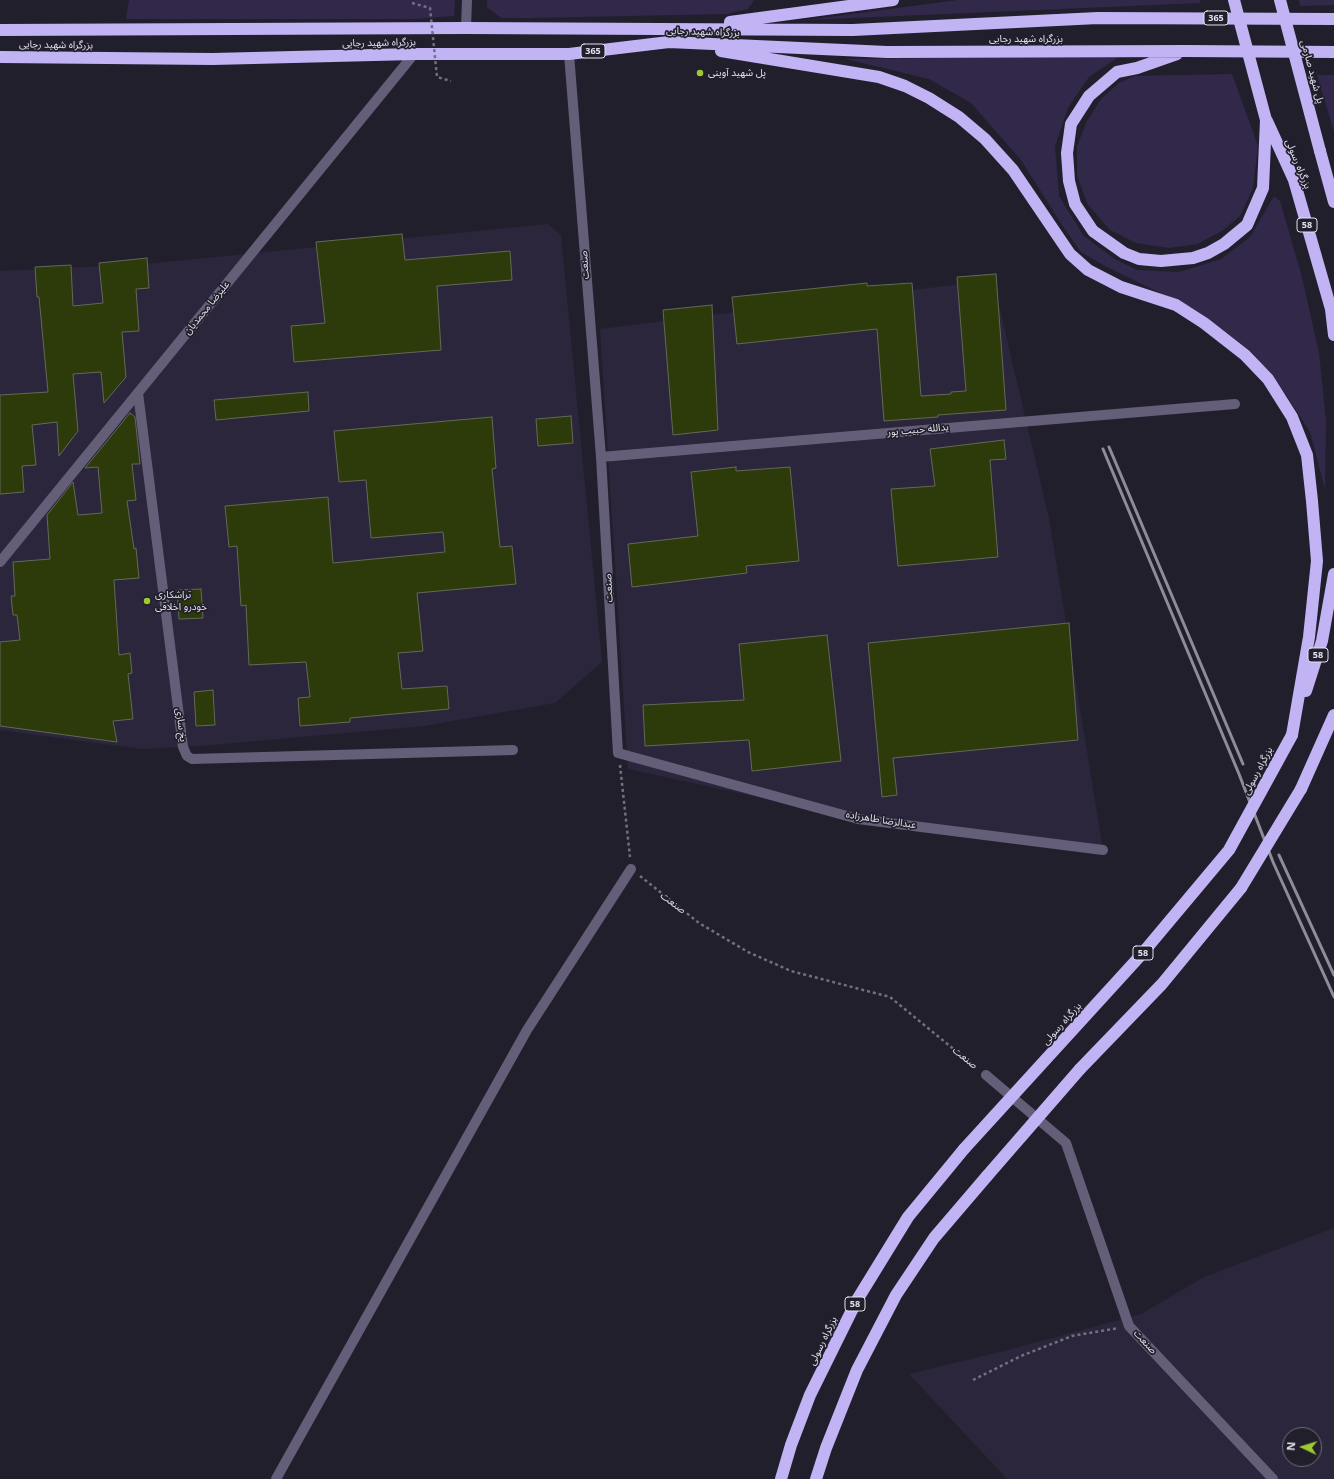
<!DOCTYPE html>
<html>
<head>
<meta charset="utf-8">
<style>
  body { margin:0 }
  #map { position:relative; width:1334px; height:1479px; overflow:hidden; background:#221f2d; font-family:"Noto Sans",sans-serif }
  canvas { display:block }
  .north { position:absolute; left:1282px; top:1427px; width:40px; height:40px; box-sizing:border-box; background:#221f2d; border:1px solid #706d7a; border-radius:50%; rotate:274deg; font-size:11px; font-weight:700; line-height:16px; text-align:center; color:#e4e2ed }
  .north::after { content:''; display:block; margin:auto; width:14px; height:18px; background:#9dca30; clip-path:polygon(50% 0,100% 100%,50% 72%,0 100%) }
</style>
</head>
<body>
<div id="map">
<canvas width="1334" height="1479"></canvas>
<div class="north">N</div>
</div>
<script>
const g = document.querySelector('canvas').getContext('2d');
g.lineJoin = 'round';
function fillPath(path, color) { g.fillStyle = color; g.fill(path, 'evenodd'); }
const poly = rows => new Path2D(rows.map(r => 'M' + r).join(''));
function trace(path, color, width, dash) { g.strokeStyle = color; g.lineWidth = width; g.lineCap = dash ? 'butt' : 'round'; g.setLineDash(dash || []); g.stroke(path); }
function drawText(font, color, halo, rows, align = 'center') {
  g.font = font + ' "Noto Sans","Noto Sans Arabic",sans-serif'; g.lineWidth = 3.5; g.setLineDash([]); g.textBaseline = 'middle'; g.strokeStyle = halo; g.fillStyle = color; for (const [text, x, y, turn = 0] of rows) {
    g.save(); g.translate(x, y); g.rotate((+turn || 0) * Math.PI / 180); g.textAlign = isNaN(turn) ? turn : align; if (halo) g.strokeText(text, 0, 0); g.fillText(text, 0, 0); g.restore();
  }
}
fillPath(poly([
  [548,224,561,235,602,662,555,703,424,726,201,746,142,749,0,730,0,271,145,264],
  [993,280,1049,518,1103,850,850,817,628,769,600,329],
  [1334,1228,1334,1479,1007,1479,909,1374,1008,1350,1141,1314,1204,1277],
  [1290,1435,1314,1435,1314,1459,1290,1459]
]), '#2b263b');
fillPath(poly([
  [129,0,455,0,454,16,415,19,126,19],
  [487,0,754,0,748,9,727,14,531,18,501,18,487,7],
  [958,0,1200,0,1200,3,806,20],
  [1299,0,1334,0,1334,5,1300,6],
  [1120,56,1089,77,1068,108,1055,146,1059,196,1083,235,1113,258,1137,270,1179,272,1221,259,1250,237,1274,196,1280,201,1302,277,1319,353,1326,421,1325,489,1310,432,1287,396,1251,351,1195,310,1105,266,1081,252,1062,225,1021,160,971,103,929,79,846,59],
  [1232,74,1258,146,1253,188,1240,216,1222,231,1197,244,1169,248,1136,243,1110,230,1088,205,1077,176,1077,146,1087,121,1101,99,1119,83,1134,76],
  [1317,75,1334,75,1334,132]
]), '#31284a');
const building = poly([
  [402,234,405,260,510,251,512,280,437,286,441,350,294,362,291,326,325,323,316,242,402,234],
  [147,258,149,288,136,289,139,331,122,332,126,377,104,403,101,372,73,374,78,431,59,456,57,422,32,425,36,465,22,466,24,492,0,494,0,395,48,392,39,297,37,297,35,267,71,265,73,306,103,303,99,263,147,258],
  [996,274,1006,410,938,415,938,417,884,421,877,329,737,344,732,297,867,283,867,286,912,283,921,396,951,394,951,392,966,391,957,277,996,274],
  [712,305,718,430,673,435,663,310,712,305],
  [308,392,309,411,216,420,214,400,308,392],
  [130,413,135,417,140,464,132,464,136,500,127,501,134,549,136,548,139,578,114,580,119,655,130,653,132,673,128,674,133,719,113,721,117,742,0,726,0,642,20,640,17,615,13,615,11,596,15,596,13,562,50,559,47,515,73,482,78,515,102,513,98,467,85,468,130,413],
  [571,416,573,443,538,446,536,419,571,416],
  [492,417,496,468,492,469,500,547,512,546,516,584,417,593,423,651,398,653,402,689,447,686,449,709,350,718,350,722,300,726,298,698,310,697,306,662,249,665,246,605,241,606,237,546,229,547,225,506,328,497,333,563,445,552,443,532,371,538,366,480,339,482,334,431,492,417],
  [1004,440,1006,459,990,460,998,557,898,566,891,489,935,486,930,449,1004,440],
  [736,467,736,471,790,467,799,561,746,566,747,573,632,587,628,544,698,536,691,472,736,467],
  [201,589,203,618,179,619,177,590,201,589],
  [1069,623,1078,740,893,758,897,795,882,797,868,643,1069,623],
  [827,635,841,761,752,771,749,740,645,746,643,705,744,700,739,644,827,635],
  [213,690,215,725,196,726,194,692,213,690]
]);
fillPath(building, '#2d3b0b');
trace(building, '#626958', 1);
trace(poly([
  [620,765,630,857],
  [640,876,699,923,748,952,791,971,890,997,978,1069],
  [973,1380,1021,1356,1072,1336,1119,1328]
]), '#73707d', 2.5, [3, 3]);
trace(poly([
  [466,28,467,0],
  [569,54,601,457,618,753,858,819,1103,850],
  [138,393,183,747,187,756,192,759,513,750],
  [601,457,1235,404],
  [0,562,414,54],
  [986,1075,1066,1143,1129,1326,1273,1479],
  [276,1479,527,1030,631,869]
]), '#645e78', 10);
trace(poly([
  [730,22,893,0],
  [0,30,466,28,853,30,1098,18,1334,19],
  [721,51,879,77,905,86,929,98,959,117,985,139,1013,170,1070,254,1088,270,1121,287,1176,305,1204,323,1245,355,1268,379,1292,417,1307,455,1312,501,1317,561,1309,637,1292,735],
  [1177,54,1137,68,1117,72,1089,96,1071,124,1067,153,1069,181,1075,204,1093,231,1124,253,1139,259,1161,261,1193,258,1208,253,1224,244,1247,225,1263,188,1266,120],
  [0,57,213,59,414,54,569,54,669,42,887,52,1186,51,1334,52],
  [1267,121,1294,180,1331,309,1334,335],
  [1320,151,1334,202],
  [1306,691,1322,641,1334,574],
  [1301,789,1334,715],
  [1080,1069,1162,984,1241,888],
  [781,1479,791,1445,810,1395,857,1300,908,1217,964,1149],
  [816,1479,826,1448,857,1370,896,1295,934,1238,987,1176]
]), '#c2b3f4', 12);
trace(poly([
  [1109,447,1243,764],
  [1103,449,1239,774,1273,862,1334,997],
  [1279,855,1334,975]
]), '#8e8c98', 3);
trace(poly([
  [412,3,430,8,437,77,451,81]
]), '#73707d', 2.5, [3, 3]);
trace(poly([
  [1234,0,1266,120],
  [1280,0,1320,151],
  [1241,888,1301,789],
  [964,1149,1141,955,1229,850,1292,735],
  [987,1176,1080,1069]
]), '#c2b3f4', 12);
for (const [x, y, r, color] of [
  [700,73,4,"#9dca30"],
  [147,601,4,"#9dca30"]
]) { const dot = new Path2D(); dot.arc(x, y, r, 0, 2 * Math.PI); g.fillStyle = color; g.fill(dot); trace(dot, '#221f2d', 1.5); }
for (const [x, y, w] of [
  [1216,18,24],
  [593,51,24],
  [1307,225,20],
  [1318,655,20],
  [1143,953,20],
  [855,1304,20]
]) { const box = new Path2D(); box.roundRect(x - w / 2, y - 7, w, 14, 3); g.fillStyle = '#221f2d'; g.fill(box); trace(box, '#e4e2ed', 1); }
drawText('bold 9px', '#e4e2ed', null, [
  ["365",1216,18],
  ["365",593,51],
  ["58",1307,225],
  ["58",1318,655],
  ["58",1143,953],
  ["58",855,1304]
]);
drawText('10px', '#e4e2ed', '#221f2d', [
  ["بزرگراه شهید رجایی",703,32,2],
  ["بزرگراه شهید رجایی",1026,39],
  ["بزرگراه شهید رجایی",379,43,-1],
  ["بزرگراه شهید رجایی",56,45,1],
  ["پل شهید صارمی",1312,72,75],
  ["بزرگراه رسولی",1298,164,68],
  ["صنعت",585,265,-94],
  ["علیرضا محمدیان",207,308,-51],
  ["یدالله حبیب پور",918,430,-5],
  ["صنعت",609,588,-93],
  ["یخ سازی",181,725,83],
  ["بزرگراه رسولی",1258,771,-62],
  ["عبدالرضا طاهرزاده",881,820,9],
  ["صنعت",673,903,37],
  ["بزرگراه رسولی",1062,1024,-48],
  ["صنعت",965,1058,39],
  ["بزرگراه رسولی",823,1341,-64],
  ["صنعت",1145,1342,47]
]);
drawText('10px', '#e4e2ed', '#221f2d', [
  ["پل شهید آوینی",708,73],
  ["تراشکاری",155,595],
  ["خودرو اخلاقی",155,607]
], 'left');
</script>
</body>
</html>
